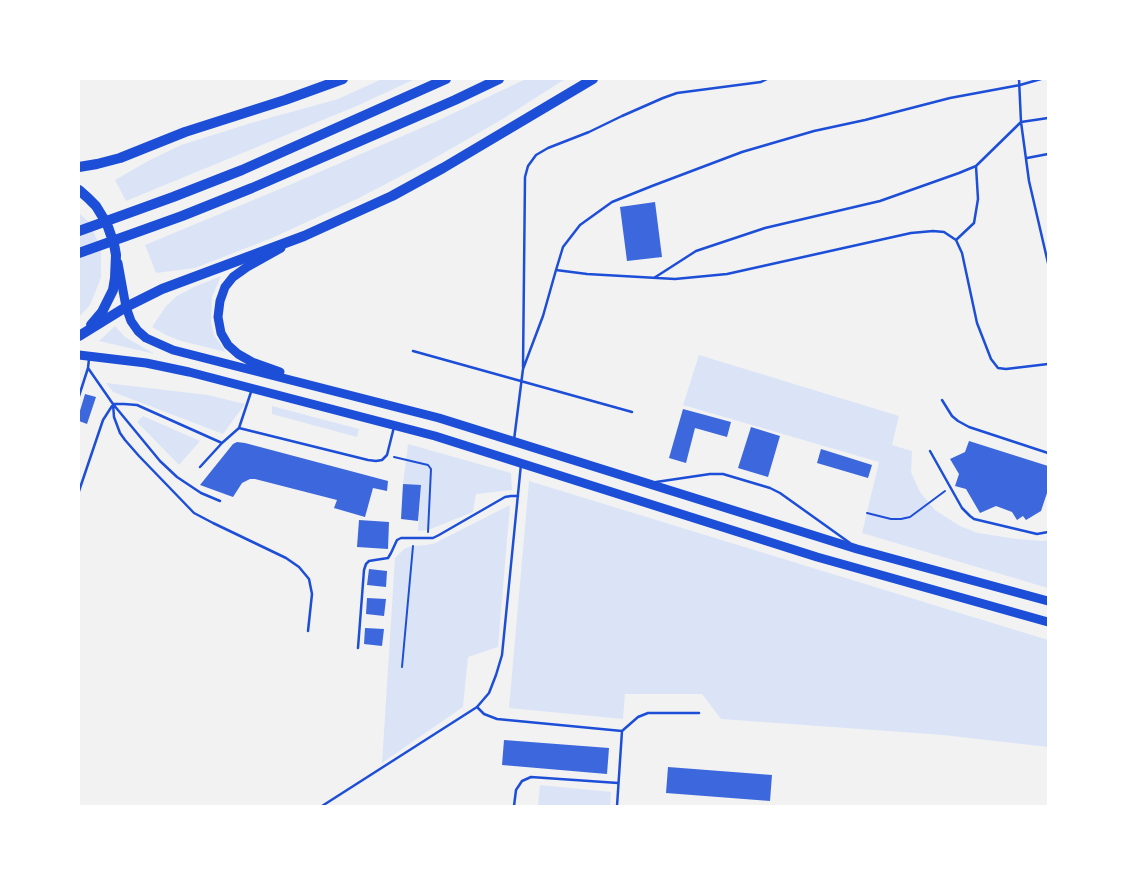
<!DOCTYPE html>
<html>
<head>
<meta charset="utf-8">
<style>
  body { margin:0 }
  #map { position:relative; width:1127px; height:885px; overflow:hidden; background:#f2f2f2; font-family:Barlow,sans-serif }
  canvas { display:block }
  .frame { position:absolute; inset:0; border:80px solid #fff; pointer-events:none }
</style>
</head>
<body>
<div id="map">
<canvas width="1127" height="885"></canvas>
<div class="frame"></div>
</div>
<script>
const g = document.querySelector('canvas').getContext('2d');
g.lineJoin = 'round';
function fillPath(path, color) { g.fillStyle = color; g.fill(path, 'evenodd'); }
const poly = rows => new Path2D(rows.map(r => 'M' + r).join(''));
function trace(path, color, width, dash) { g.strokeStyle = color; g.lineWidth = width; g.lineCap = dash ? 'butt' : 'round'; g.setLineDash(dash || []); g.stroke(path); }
fillPath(poly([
  [382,79,415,79,359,105,126,201,115,180,148,161,181,145,251,123,338,99],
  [526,79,565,79,501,120,426,163,359,198,272,238,195,268,156,273,145,245,287,186,437,121],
  [79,213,90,223,101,250,101,278,90,305,79,317],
  [221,276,212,297,211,322,214,335,226,352,181,341,166,335,152,327,166,306,177,296,194,287],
  [115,326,125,337,155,354,99,341],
  [699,355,899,416,892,445,912,451,911,472,920,492,935,510,960,526,978,533,1017,539,1043,541,1048,540,1048,588,862,533,879,462,683,405],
  [106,383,208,395,245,404,223,434,113,392],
  [272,406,359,429,357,437,272,414],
  [143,416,200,441,179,465,137,422],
  [408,444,511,473,512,490,476,494,473,512,428,530,418,531,421,486,403,484],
  [529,481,1048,640,1048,747,943,735,721,719,702,694,625,694,623,719,509,708],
  [510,505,498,647,468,657,463,707,382,763,395,558,404,549,412,546,427,545,435,543],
  [540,785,611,792,610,806,538,806]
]), '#dbe4f7');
fillPath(poly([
  [655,202,662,257,627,261,620,207],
  [85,394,96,397,87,424,79,421,79,414],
  [683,409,731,422,727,437,695,428,686,463,669,458],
  [751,427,780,436,768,477,738,468],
  [969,441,1048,466,1048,490,1041,511,1026,520,1023,516,1017,520,1012,512,996,506,980,513,966,489,955,486,959,474,950,459,965,452],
  [237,442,245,443,388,481,387,491,373,488,365,517,334,508,337,500,255,479,250,479,242,483,233,497,200,485,233,444],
  [821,449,872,465,868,478,817,463],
  [403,484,421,485,418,521,401,519],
  [359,520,389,522,388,549,357,547],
  [369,569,387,571,386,587,367,585],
  [367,598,386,599,384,616,366,614],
  [365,628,384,629,382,646,364,644],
  [504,740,609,748,607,774,502,765],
  [668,767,772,775,770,801,666,793]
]), '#3d67dc');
trace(poly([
  [394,457,428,465,431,469,428,532],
  [867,513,891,519,901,519,910,517,945,491],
  [402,667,413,546]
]), '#1d4ed8', 2);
trace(poly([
  [1019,79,1021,122,1029,181,1048,263],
  [1027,158,1048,154],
  [956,240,974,223,978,199,976,166],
  [556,270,563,247,580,225,612,202,652,186,742,152,814,131,865,120,950,98,1020,85,1041,79],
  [654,278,696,251,765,228,880,201,959,173,976,166,1021,122,1048,118],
  [413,351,632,412],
  [523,367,525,177,528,166,536,155,548,148,589,132,622,116,663,98,677,93,761,82,767,79],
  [88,368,113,404,160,461,177,477,201,493,220,501],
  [252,389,239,428,222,443,137,405,124,404,113,404,114,417,120,433,125,440,139,456,194,513,213,523,286,558,299,567,309,579,312,594,308,631],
  [79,396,88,368,89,359],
  [942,400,952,416,958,421,969,427,1048,453],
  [239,428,368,460,376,461,382,460,387,455,394,427],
  [514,440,523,369,543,316,556,270,587,274,675,279,727,274,911,233,933,231,944,232,956,240,962,253,977,323,991,359,998,368,1006,369,1048,364],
  [930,451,962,508,970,516,974,519,1037,534,1048,532],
  [200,467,222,443],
  [656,482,710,474,723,474,770,488,780,493,850,543],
  [79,491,103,420,112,406],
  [358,648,364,570,366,564,369,561,375,560,388,558,391,553,397,540,401,538,433,538,439,535,505,497,511,496,518,496],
  [477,707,484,714,497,719,622,731,617,806],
  [622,731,638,717,648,713,699,713],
  [322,806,477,707,489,693,496,675,502,655,521,464],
  [514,806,516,790,522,781,531,777,618,783]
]), '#1d4ed8', 2.5);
trace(poly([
  [118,263,126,307,131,321,138,331,146,338,173,350,439,418,857,549,1048,601],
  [79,355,146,363,189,372,435,436,817,557,1048,622],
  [280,372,252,362,238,354,228,345,221,333,218,317,220,301,225,287,233,277,247,267,281,248]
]), '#1d4ed8', 9);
trace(poly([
  [79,167,97,164,120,158,185,132,285,100,343,79],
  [79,190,88,198,96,206,107,224,114,244,116,255,115,278,113,290,102,312,91,325],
  [79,231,173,197,242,170,446,79],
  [79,253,182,216,252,188,455,100,499,79],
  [79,336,126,307,162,289,304,236,392,196,443,168,593,79]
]), '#1d4ed8', 10);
</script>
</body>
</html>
